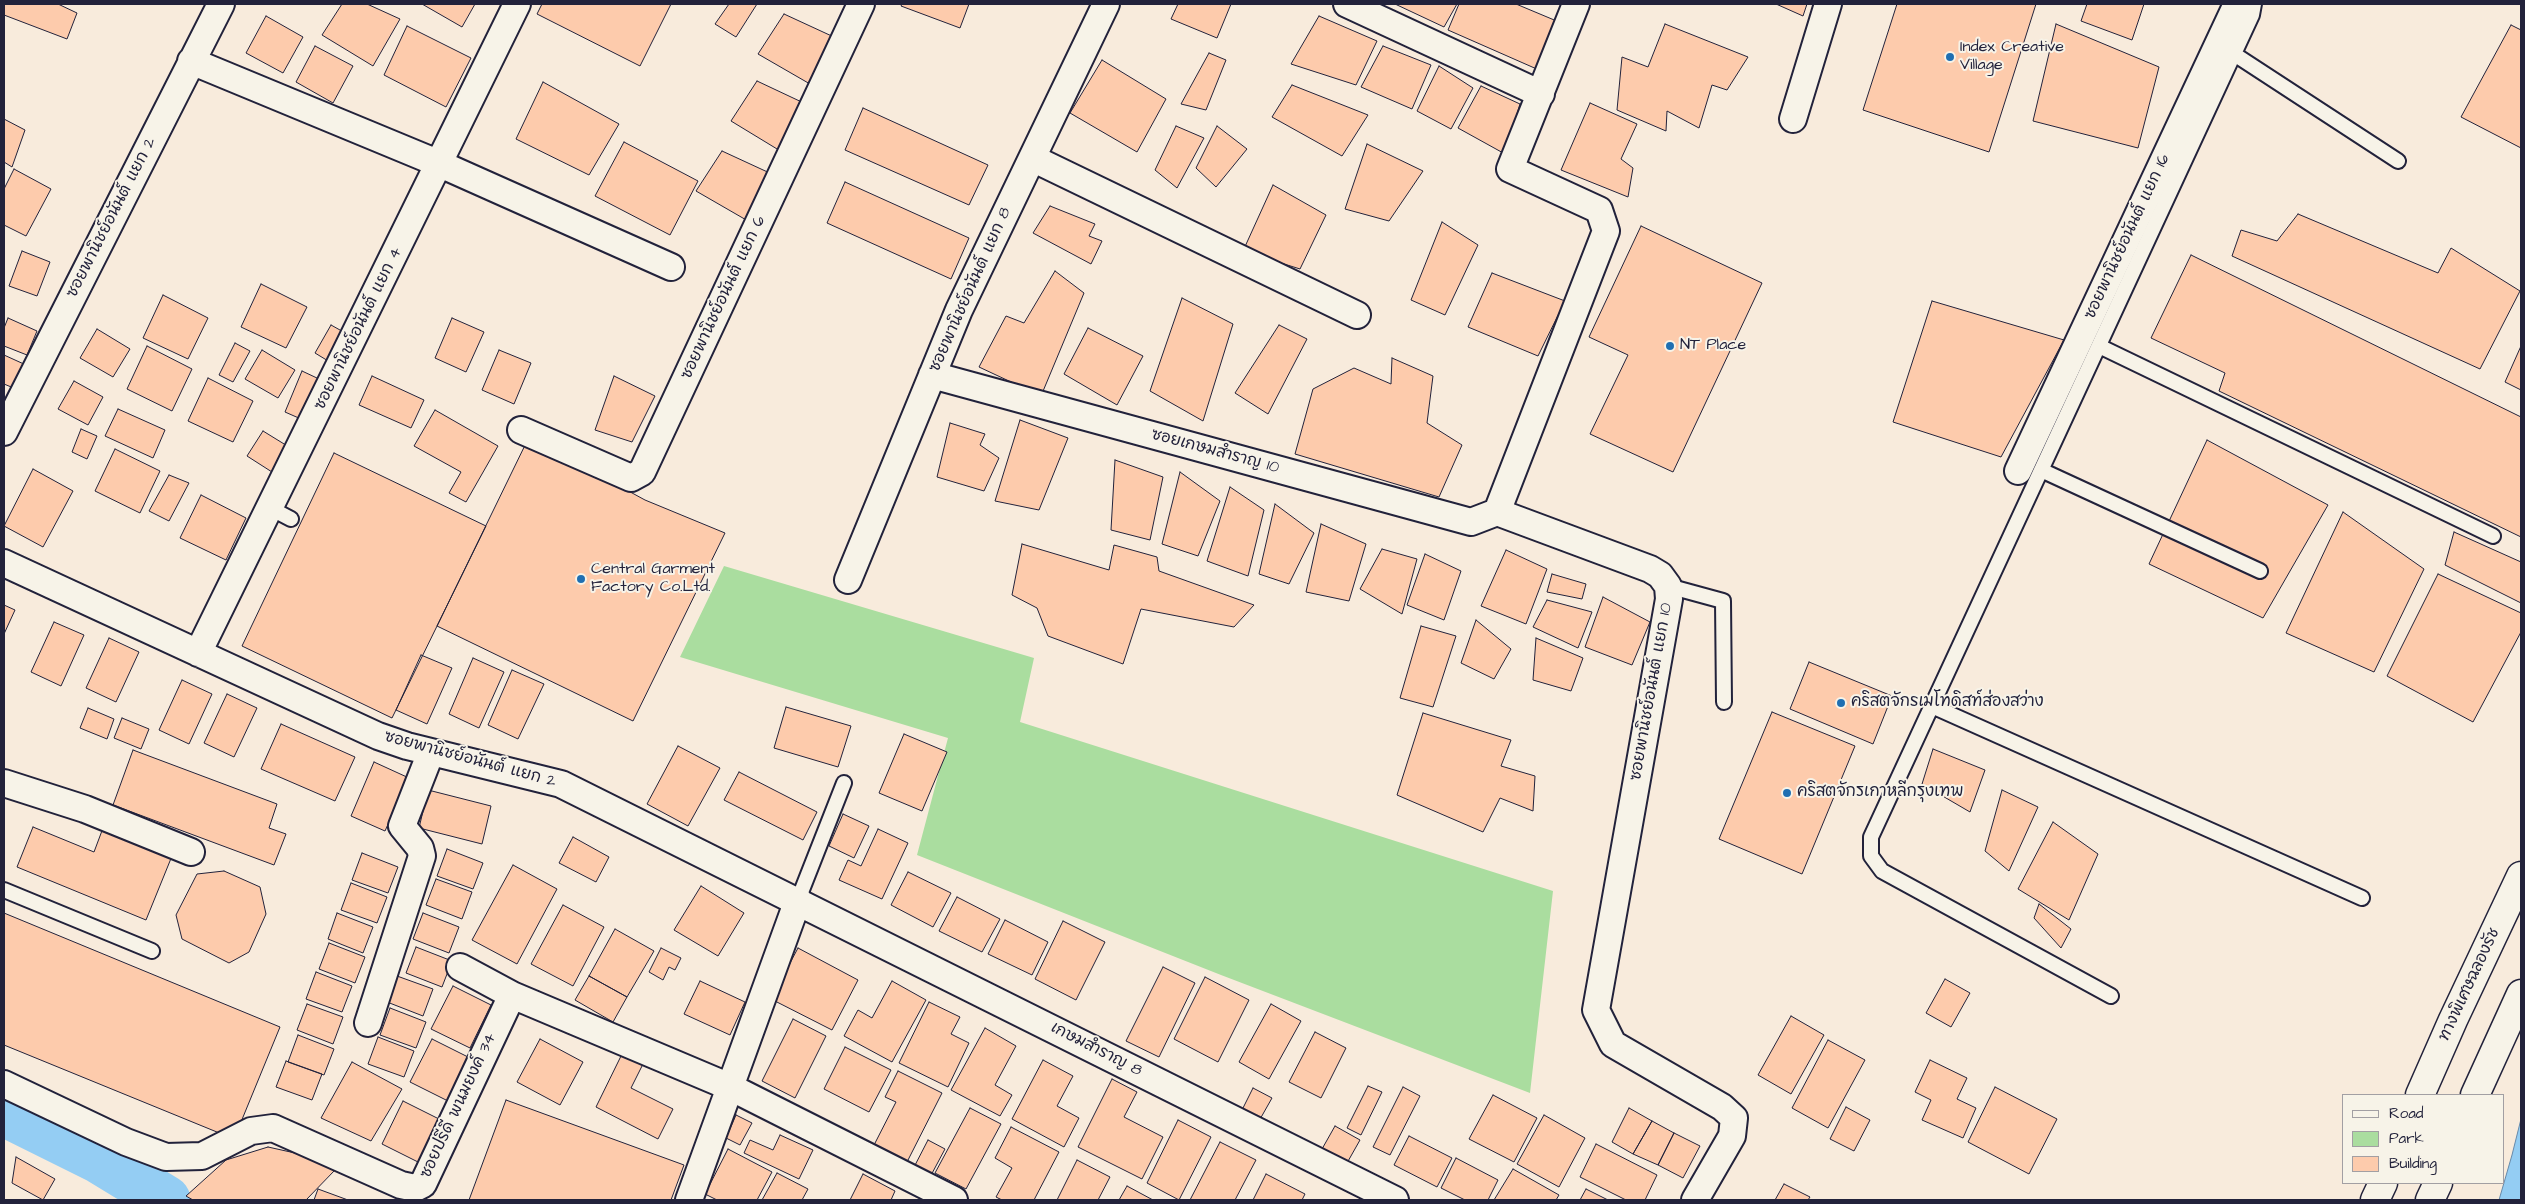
<!DOCTYPE html>
<html>
<head>
<meta charset="utf-8">
<style>
  body { margin:0 }
  #map { position:relative; width:2525px; height:1204px; overflow:hidden; background:#f8ebdc; font-family:"Architects Daughter",sans-serif }
  canvas { display:block }
  .frame { position:absolute; inset:0; border:5px solid #22223b; pointer-events:none }
  .legend { position:absolute; left:2342px; top:1094px; width:162px; height:90px; box-sizing:border-box; background:#f7f3e8; border:1px solid #a29fa3; margin:0; padding:6px 9px; list-style:none; font-size:15px; color:#22223b }
  .legend li { display:flex; align-items:center; gap:10px; height:25px }
  .legend b { width:25px; border:1px solid #a29fa3 }
</style>
</head>
<body>
<div id="map">
<canvas width="2525" height="1204"></canvas>
<div class="frame"></div>
<ul class="legend">
<li><b style="height:6px;background:#f7f3e8"></b>Road</li>
<li><b style="height:14px;background:#aadd9f"></b>Park</li>
<li><b style="height:14px;background:#fdcbac"></b>Building</li>
</ul>
</div>
<script>
const g = document.querySelector('canvas').getContext('2d');
g.lineJoin = 'round';
function fillPath(path, color) { g.fillStyle = color; g.fill(path, 'evenodd'); }
const poly = rows => new Path2D(rows.map(r => 'M' + r).join(''));
function trace(path, color, width, dash) { g.strokeStyle = color; g.lineWidth = width; g.lineCap = dash ? 'butt' : 'round'; g.setLineDash(dash || []); g.stroke(path); }
function drawText(font, color, halo, rows, align = 'center') {
  g.font = font + ' "Architects Daughter","Playpen Sans Thai",sans-serif'; g.lineWidth = 4; g.setLineDash([]); g.textBaseline = 'middle'; g.strokeStyle = halo; g.fillStyle = color; for (const [text, x, y, turn = 0] of rows) {
    g.save(); g.translate(x, y); g.rotate((+turn || 0) * Math.PI / 180); g.textAlign = isNaN(turn) ? turn : align; if (halo) g.strokeText(text, 0, 0); g.fillText(text, 0, 0); g.restore();
  }
}
fillPath(poly([
  [724,566,1034,658,1020,722,1553,891,1530,1093,1221,975,917,855,948,738,680,657]
]), '#aadd9f');
const water = poly([
  [2521,1119,2521,1200,2499,1200,2512,1155,2521,1119]
]);
fillPath(water, '#94cdf3');
trace(water, '#6689a9', 1);
trace(poly([
  [4,1112,99,1159,166,1200]
]), '#94cdf3', 49);
const building = poly([
  [4,4,58,4,77,13,67,39,4,15,4,4],
  [342,4,367,4,400,19,373,66,322,35,342,4],
  [422,4,475,4,462,27,422,4],
  [542,4,671,4,640,66,537,14,542,4],
  [729,4,757,4,736,37,715,24,729,4],
  [902,4,969,4,960,28,901,6,902,4],
  [1178,4,1231,4,1217,38,1171,19,1178,4],
  [1395,4,1457,4,1444,27,1395,4],
  [1459,4,1516,4,1559,22,1539,70,1448,30,1459,4],
  [1776,4,1807,4,1803,16,1776,4],
  [1897,4,2036,4,1989,152,1863,110,1897,4],
  [2087,4,2144,4,2132,40,2081,21,2087,4],
  [784,14,836,38,810,84,758,54,784,14],
  [266,16,303,37,283,73,246,53,266,16],
  [1319,16,1377,41,1356,85,1291,64,1319,16],
  [1665,24,1748,57,1727,90,1712,85,1699,128,1667,111,1666,131,1617,110,1622,57,1648,67,1665,24],
  [2056,24,2159,67,2138,148,2033,121,2056,24],
  [2511,25,2521,30,2521,148,2461,117,2511,25],
  [407,26,471,58,446,107,384,75,407,26],
  [315,46,353,66,333,103,296,82,315,46],
  [1383,46,1431,65,1412,109,1361,87,1383,46],
  [1209,53,1226,60,1206,110,1181,104,1209,53],
  [1102,60,1166,99,1137,152,1070,113,1102,60],
  [1439,66,1473,88,1451,129,1417,111,1439,66],
  [757,81,808,105,782,152,731,121,757,81],
  [543,82,619,124,589,175,516,139,543,82],
  [1292,85,1368,115,1342,156,1272,117,1292,85],
  [1481,86,1520,104,1505,154,1458,128,1481,86],
  [1590,103,1637,124,1621,159,1633,168,1628,197,1561,170,1590,103],
  [863,108,988,165,969,205,845,150,863,108],
  [4,119,25,130,12,167,4,162,4,119],
  [1176,126,1204,138,1177,188,1155,170,1176,126],
  [1217,126,1247,149,1216,187,1196,168,1217,126],
  [624,142,698,181,670,235,595,196,624,142],
  [1367,144,1423,171,1389,221,1345,209,1367,144],
  [722,151,774,175,748,221,696,191,722,151],
  [14,169,51,189,26,236,4,225,4,189,14,169],
  [845,182,969,238,951,279,827,223,845,182],
  [1273,185,1326,215,1300,269,1243,251,1273,185],
  [1050,206,1095,224,1089,236,1102,241,1091,264,1033,233,1050,206],
  [2298,214,2438,273,2451,248,2520,291,2480,369,2232,256,2241,230,2277,241,2298,214],
  [1442,222,1478,245,1445,315,1411,300,1442,222],
  [1641,226,1762,283,1673,472,1590,434,1628,355,1589,337,1641,226],
  [22,251,50,262,37,296,9,286,22,251],
  [2191,255,2521,417,2521,537,2219,391,2225,373,2151,338,2191,255],
  [1055,271,1084,293,1041,396,979,367,1006,316,1024,323,1055,271],
  [1492,273,1565,301,1538,356,1468,327,1492,273],
  [261,284,307,307,286,348,241,327,261,284],
  [163,295,208,318,188,359,143,338,163,295],
  [1182,298,1233,324,1203,421,1150,391,1182,298],
  [1932,301,2064,340,2001,457,1893,422,1932,301],
  [8,318,37,331,27,355,4,346,4,328,8,318],
  [452,318,484,332,466,372,435,358,452,318],
  [331,325,365,344,348,373,315,353,331,325],
  [1279,325,1307,339,1268,414,1235,393,1279,325],
  [1088,328,1143,356,1117,405,1064,374,1088,328],
  [97,329,130,349,113,377,80,358,97,329],
  [235,343,250,351,233,382,219,375,235,343],
  [147,346,192,369,172,411,127,389,147,346],
  [2521,346,2521,390,2505,382,2521,346],
  [262,350,295,370,278,398,245,379,262,350],
  [499,350,531,363,514,404,482,390,499,350],
  [4,355,26,365,16,389,4,384,4,355],
  [1392,358,1433,376,1427,423,1462,445,1439,497,1295,454,1313,389,1354,368,1391,384,1392,358],
  [302,371,334,386,317,426,285,412,302,371],
  [372,376,424,400,411,428,359,405,372,376],
  [614,376,655,396,632,442,595,430,614,376],
  [208,378,253,401,233,442,188,421,208,378],
  [74,381,103,397,88,425,58,409,74,381],
  [118,409,165,430,153,458,105,436,118,409],
  [435,410,498,446,466,502,449,493,461,472,414,446,435,410],
  [1020,420,1068,438,1039,510,995,501,1020,420],
  [950,423,985,434,980,445,999,458,984,491,937,477,950,423],
  [81,429,97,436,87,459,72,452,81,429],
  [263,431,289,447,272,472,247,456,263,431],
  [529,437,645,500,725,533,633,721,437,626,529,437],
  [2207,440,2328,505,2263,618,2149,564,2207,440],
  [115,449,160,471,140,513,95,491,115,449],
  [334,453,486,526,392,718,242,646,334,453],
  [1115,460,1163,477,1150,540,1111,530,1115,460],
  [33,469,73,491,43,547,4,526,33,469],
  [1180,472,1220,501,1198,556,1162,544,1180,472],
  [169,475,189,483,169,521,149,511,169,475],
  [1230,487,1264,510,1248,576,1207,561,1230,487],
  [201,495,246,518,226,560,180,538,201,495],
  [1275,504,1314,533,1289,584,1259,574,1275,504],
  [2343,512,2424,569,2374,672,2286,633,2343,512],
  [1321,524,1366,544,1349,601,1306,592,1321,524],
  [2454,532,2521,562,2521,603,2445,565,2454,532],
  [1022,544,1109,570,1114,545,1157,557,1159,571,1254,605,1234,627,1141,609,1123,664,1048,636,1037,608,1012,595,1022,544],
  [1382,549,1417,559,1402,614,1360,589,1382,549],
  [1506,550,1547,569,1526,624,1481,606,1506,550],
  [1425,554,1461,571,1444,620,1407,605,1425,554],
  [1552,574,1586,584,1582,599,1547,592,1552,574],
  [2438,574,2521,613,2521,632,2473,722,2387,676,2438,574],
  [1603,597,1650,622,1632,665,1585,647,1603,597],
  [1547,600,1592,612,1578,648,1533,627,1547,600],
  [4,605,15,610,4,634,4,605],
  [1476,620,1511,649,1494,679,1461,663,1476,620],
  [54,622,84,635,61,686,31,672,54,622],
  [1421,626,1456,636,1433,707,1400,698,1421,626],
  [109,638,139,652,116,702,86,688,109,638],
  [1536,638,1583,658,1571,691,1533,680,1536,638],
  [421,655,452,668,427,724,396,710,421,655],
  [473,658,504,672,479,728,449,714,473,658],
  [1809,662,1892,696,1873,744,1790,709,1809,662],
  [512,670,544,684,518,739,488,725,512,670],
  [182,680,212,694,189,744,159,730,182,680],
  [227,694,257,708,234,757,204,743,227,694],
  [786,707,851,726,838,767,774,748,786,707],
  [88,708,114,719,107,739,80,728,88,708],
  [1772,712,1855,746,1802,874,1719,839,1772,712],
  [1423,713,1511,740,1501,766,1535,776,1533,811,1500,798,1483,832,1397,795,1423,713],
  [122,718,149,729,141,749,114,738,122,718],
  [281,724,355,757,335,801,261,769,281,724],
  [904,734,947,752,922,811,879,793,904,734],
  [678,746,720,768,688,826,647,804,678,746],
  [1933,749,1985,770,1970,812,1922,784,1933,749],
  [133,750,277,804,269,828,286,834,274,865,113,805,133,750],
  [374,762,409,778,385,831,351,816,374,762],
  [739,772,817,812,803,840,724,800,739,772],
  [428,790,491,806,482,844,419,828,428,790],
  [2002,790,2038,807,2009,871,1985,851,2002,790],
  [843,814,869,826,854,858,829,846,843,814],
  [2053,822,2098,854,2069,920,2018,889,2053,822],
  [33,827,94,852,103,828,172,856,146,920,17,867,33,827],
  [878,829,908,843,882,899,839,880,848,860,861,866,878,829],
  [573,837,609,857,596,882,559,863,573,837],
  [447,849,483,863,473,889,437,876,447,849],
  [362,853,398,867,388,893,352,880,362,853],
  [513,865,557,889,517,964,472,940,513,865],
  [224,871,260,887,266,914,249,952,229,963,182,939,176,915,197,874,224,871],
  [908,872,951,893,933,927,891,905,908,872],
  [436,879,472,892,462,919,426,905,436,879],
  [351,883,387,897,377,923,341,910,351,883],
  [701,886,744,913,718,956,674,930,701,886],
  [957,897,1000,919,982,952,939,931,957,897],
  [2039,904,2071,929,2061,948,2034,918,2039,904],
  [563,905,604,927,573,986,531,964,563,905],
  [4,913,280,1027,234,1139,4,1045,4,913],
  [337,913,373,927,363,953,328,939,337,913],
  [423,913,459,927,449,953,413,939,423,913],
  [1005,920,1048,942,1032,975,988,954,1005,920],
  [1063,921,1105,942,1076,1000,1035,979,1063,921],
  [615,929,654,951,627,997,589,976,615,929],
  [329,943,365,957,355,983,319,969,329,943],
  [416,947,452,961,442,987,406,973,416,947],
  [661,948,681,958,675,970,669,967,663,980,649,972,661,948],
  [798,948,858,980,832,1030,771,999,798,948],
  [1163,967,1195,983,1159,1057,1126,1041,1163,967],
  [316,972,352,986,342,1012,306,999,316,972],
  [397,976,433,989,423,1016,387,1002,397,976],
  [589,976,627,997,613,1022,575,1000,589,976],
  [1205,977,1249,1000,1218,1062,1174,1039,1205,977],
  [1945,979,1970,993,1951,1027,1926,1013,1945,979],
  [700,981,745,1002,730,1035,684,1014,700,981],
  [892,981,926,1000,892,1062,844,1036,858,1010,872,1018,892,981],
  [453,986,491,1005,470,1048,431,1029,453,986],
  [929,1002,960,1017,951,1034,969,1043,948,1087,899,1063,929,1002],
  [307,1004,343,1017,333,1044,297,1030,307,1004],
  [1271,1004,1301,1021,1269,1079,1239,1062,1271,1004],
  [390,1008,426,1022,416,1048,380,1035,390,1008],
  [1791,1016,1824,1035,1791,1094,1758,1075,1791,1016],
  [793,1019,826,1036,795,1098,762,1081,793,1019],
  [985,1028,1016,1046,995,1085,1012,1095,1000,1116,951,1090,985,1028],
  [1315,1032,1346,1048,1321,1098,1289,1082,1315,1032],
  [298,1035,334,1049,324,1075,288,1062,298,1035],
  [378,1037,414,1051,404,1077,368,1064,378,1037],
  [432,1039,470,1058,448,1101,410,1082,432,1039],
  [540,1039,583,1062,560,1105,517,1082,540,1039],
  [1828,1040,1865,1060,1828,1128,1792,1108,1828,1040],
  [845,1047,891,1070,869,1112,824,1089,845,1047],
  [622,1054,643,1064,631,1088,673,1109,658,1139,596,1107,622,1054],
  [1043,1060,1073,1076,1057,1106,1079,1118,1064,1147,1012,1119,1043,1060],
  [1930,1060,1967,1078,1957,1099,1976,1108,1963,1138,1922,1120,1931,1100,1915,1092,1930,1060],
  [286,1061,322,1074,312,1100,276,1087,286,1061],
  [352,1062,402,1089,371,1141,321,1118,352,1062],
  [898,1071,942,1093,906,1164,873,1147,896,1102,885,1097,898,1071],
  [1112,1079,1137,1092,1124,1117,1163,1137,1142,1179,1078,1147,1112,1079],
  [1368,1086,1382,1092,1361,1135,1347,1128,1368,1086],
  [1403,1087,1420,1096,1390,1155,1373,1147,1403,1087],
  [1995,1087,2057,1119,2029,1174,1968,1142,1995,1087],
  [1253,1088,1272,1098,1259,1121,1241,1112,1253,1088],
  [1493,1095,1537,1118,1514,1162,1469,1139,1493,1095],
  [506,1100,684,1165,671,1200,469,1200,506,1100],
  [403,1101,441,1120,420,1163,382,1144,403,1101],
  [1846,1107,1870,1120,1854,1151,1830,1139,1846,1107],
  [970,1108,1001,1124,966,1189,935,1173,970,1108],
  [1629,1108,1652,1121,1633,1154,1612,1142,1629,1108],
  [736,1115,752,1123,740,1145,726,1138,736,1115],
  [1544,1115,1585,1138,1559,1187,1517,1164,1544,1115],
  [1178,1120,1211,1137,1179,1200,1147,1183,1178,1120],
  [1652,1121,1674,1133,1658,1165,1633,1154,1652,1121],
  [1335,1126,1360,1140,1347,1163,1322,1149,1335,1126],
  [1011,1127,1059,1152,1034,1200,1002,1200,996,1197,1012,1168,995,1158,1011,1127],
  [1674,1133,1700,1146,1683,1178,1658,1165,1674,1133],
  [780,1135,813,1150,799,1179,744,1153,750,1140,773,1150,780,1135],
  [1409,1136,1452,1158,1437,1187,1394,1165,1409,1136],
  [928,1140,945,1149,929,1179,912,1171,928,1140],
  [1220,1142,1256,1160,1235,1200,1190,1200,1220,1142],
  [1596,1144,1657,1175,1645,1200,1626,1200,1580,1177,1596,1144],
  [268,1147,295,1153,335,1170,306,1200,193,1200,186,1196,226,1160,268,1147],
  [728,1149,772,1172,757,1200,717,1200,705,1194,728,1149],
  [16,1157,55,1179,43,1200,12,1183,16,1157],
  [1456,1158,1498,1180,1488,1200,1465,1200,1441,1188,1456,1158],
  [1077,1160,1110,1177,1098,1200,1057,1200,1077,1160],
  [1513,1169,1559,1195,1556,1200,1494,1200,1513,1169],
  [777,1173,808,1189,802,1200,762,1200,777,1173],
  [863,1174,895,1191,891,1200,850,1200,863,1174],
  [1266,1174,1305,1194,1302,1200,1253,1200,1266,1174],
  [1784,1184,1810,1197,1808,1200,1775,1200,1784,1184],
  [1127,1186,1153,1200,1119,1200,1127,1186],
  [318,1189,348,1200,314,1200,318,1189],
  [1586,1189,1608,1200,1580,1200,1586,1189]
]);
fillPath(building, '#fdcbac');
trace(building, '#22223b', 1);
const service = poly([
  [2234,54,2398,161],
  [2099,346,2493,536],
  [2041,470,2260,571],
  [270,508,291,519],
  [1668,586,1723,601,1724,702],
  [1932,706,2362,898],
  [4,890,152,951],
  [798,900,844,783],
  [2111,996,1882,871,1871,856,1871,837,2252,15,2254,4]
]);
const minor = poly([
  [1347,4,1541,94],
  [1576,4,1510,169,1599,210,1606,231,1497,512,1650,569,1660,575,1668,586,1669,599,1596,1010,1613,1044,1722,1107,1734,1118,1732,1136,1695,1200],
  [191,61,440,164,671,267],
  [1793,119,1828,4],
  [1032,158,1357,315],
  [932,375,1471,522,1497,512],
  [521,430,631,478,642,472,861,4],
  [4,432,221,4],
  [2018,471,2237,4],
  [4,563,378,736,407,746,561,784,1395,1200],
  [848,580,959,310,1106,4],
  [198,653,517,4],
  [4,783,85,809,191,852],
  [460,967,512,995],
  [368,1023,422,856,420,848,402,826,431,752],
  [4,1084,126,1142,166,1157,202,1156,251,1131,273,1128,401,1185,415,1188,423,1184,512,995,730,1087,954,1200],
  [689,1200,798,900]
]);
const motorway = poly([
  [2420,1095,2453,1020,2521,876],
  [2475,1095,2521,994],
  [2375,1200,2383,1183],
  [2430,1200,2438,1183]
]);
trace(service, '#22223b', 18);
trace(minor, '#22223b', 30);
trace(motorway, '#22223b', 31);
trace(service, '#f7f3e8', 14);
trace(minor, '#f7f3e8', 26);
trace(motorway, '#f7f3e8', 28);
for (const [x, y, r, color] of [
  [1950,57,5,"#1f6fb2"],
  [1670,346,5,"#1f6fb2"],
  [581,579,5,"#1f6fb2"],
  [1841,703,5,"#1f6fb2"],
  [1787,793,5,"#1f6fb2"]
]) { const dot = new Path2D(); dot.arc(x, y, r, 0, 2 * Math.PI); g.fillStyle = color; g.fill(dot); trace(dot, '#f7f3e8', 2); }
drawText('16px', '#22223b', '#f7f3e8', [
  ["Index Creative",1960,48],
  ["Village",1960,66],
  ["NT Place",1680,346],
  ["Central Garment",591,570],
  ["Factory Co.Ltd.",591,588],
  ["คริสตจักรเมโทดิสท์ส่องสว่าง",1851,703],
  ["คริสตจักรเกาหลีกรุงเทพ",1797,793]
], 'left');
drawText('16px', '#22223b', '#f7f3e8', [
  ["ซอยพานิชย์อนันต์ แยก 2",112,218,-63],
  ["ซอยพานิชย์อนันต์ แยก 16",2128,237,-65],
  ["ซอยพานิชย์อนันต์ แยก 8",971,290,-66],
  ["ซอยพานิชย์อนันต์ แยก 6",724,298,-65],
  ["ซอยพานิชย์อนันต์ แยก 4",359,329,-64],
  ["ซอยเกษมสำราญ 10",1215,452,15],
  ["ซอยพานิชย์อนันต์ แยก 10",1652,692,-80],
  ["ซอยพานิชย์อนันต์ แยก 2",470,760,15],
  ["ทางพิเศษฉลองรัช",2470,985,-65],
  ["เกษมสำราญ 8",1096,1050,27],
  ["ซอยปรีดี พนมยงค์ 34",459,1106,-65]
]);
</script>
</body>
</html>
